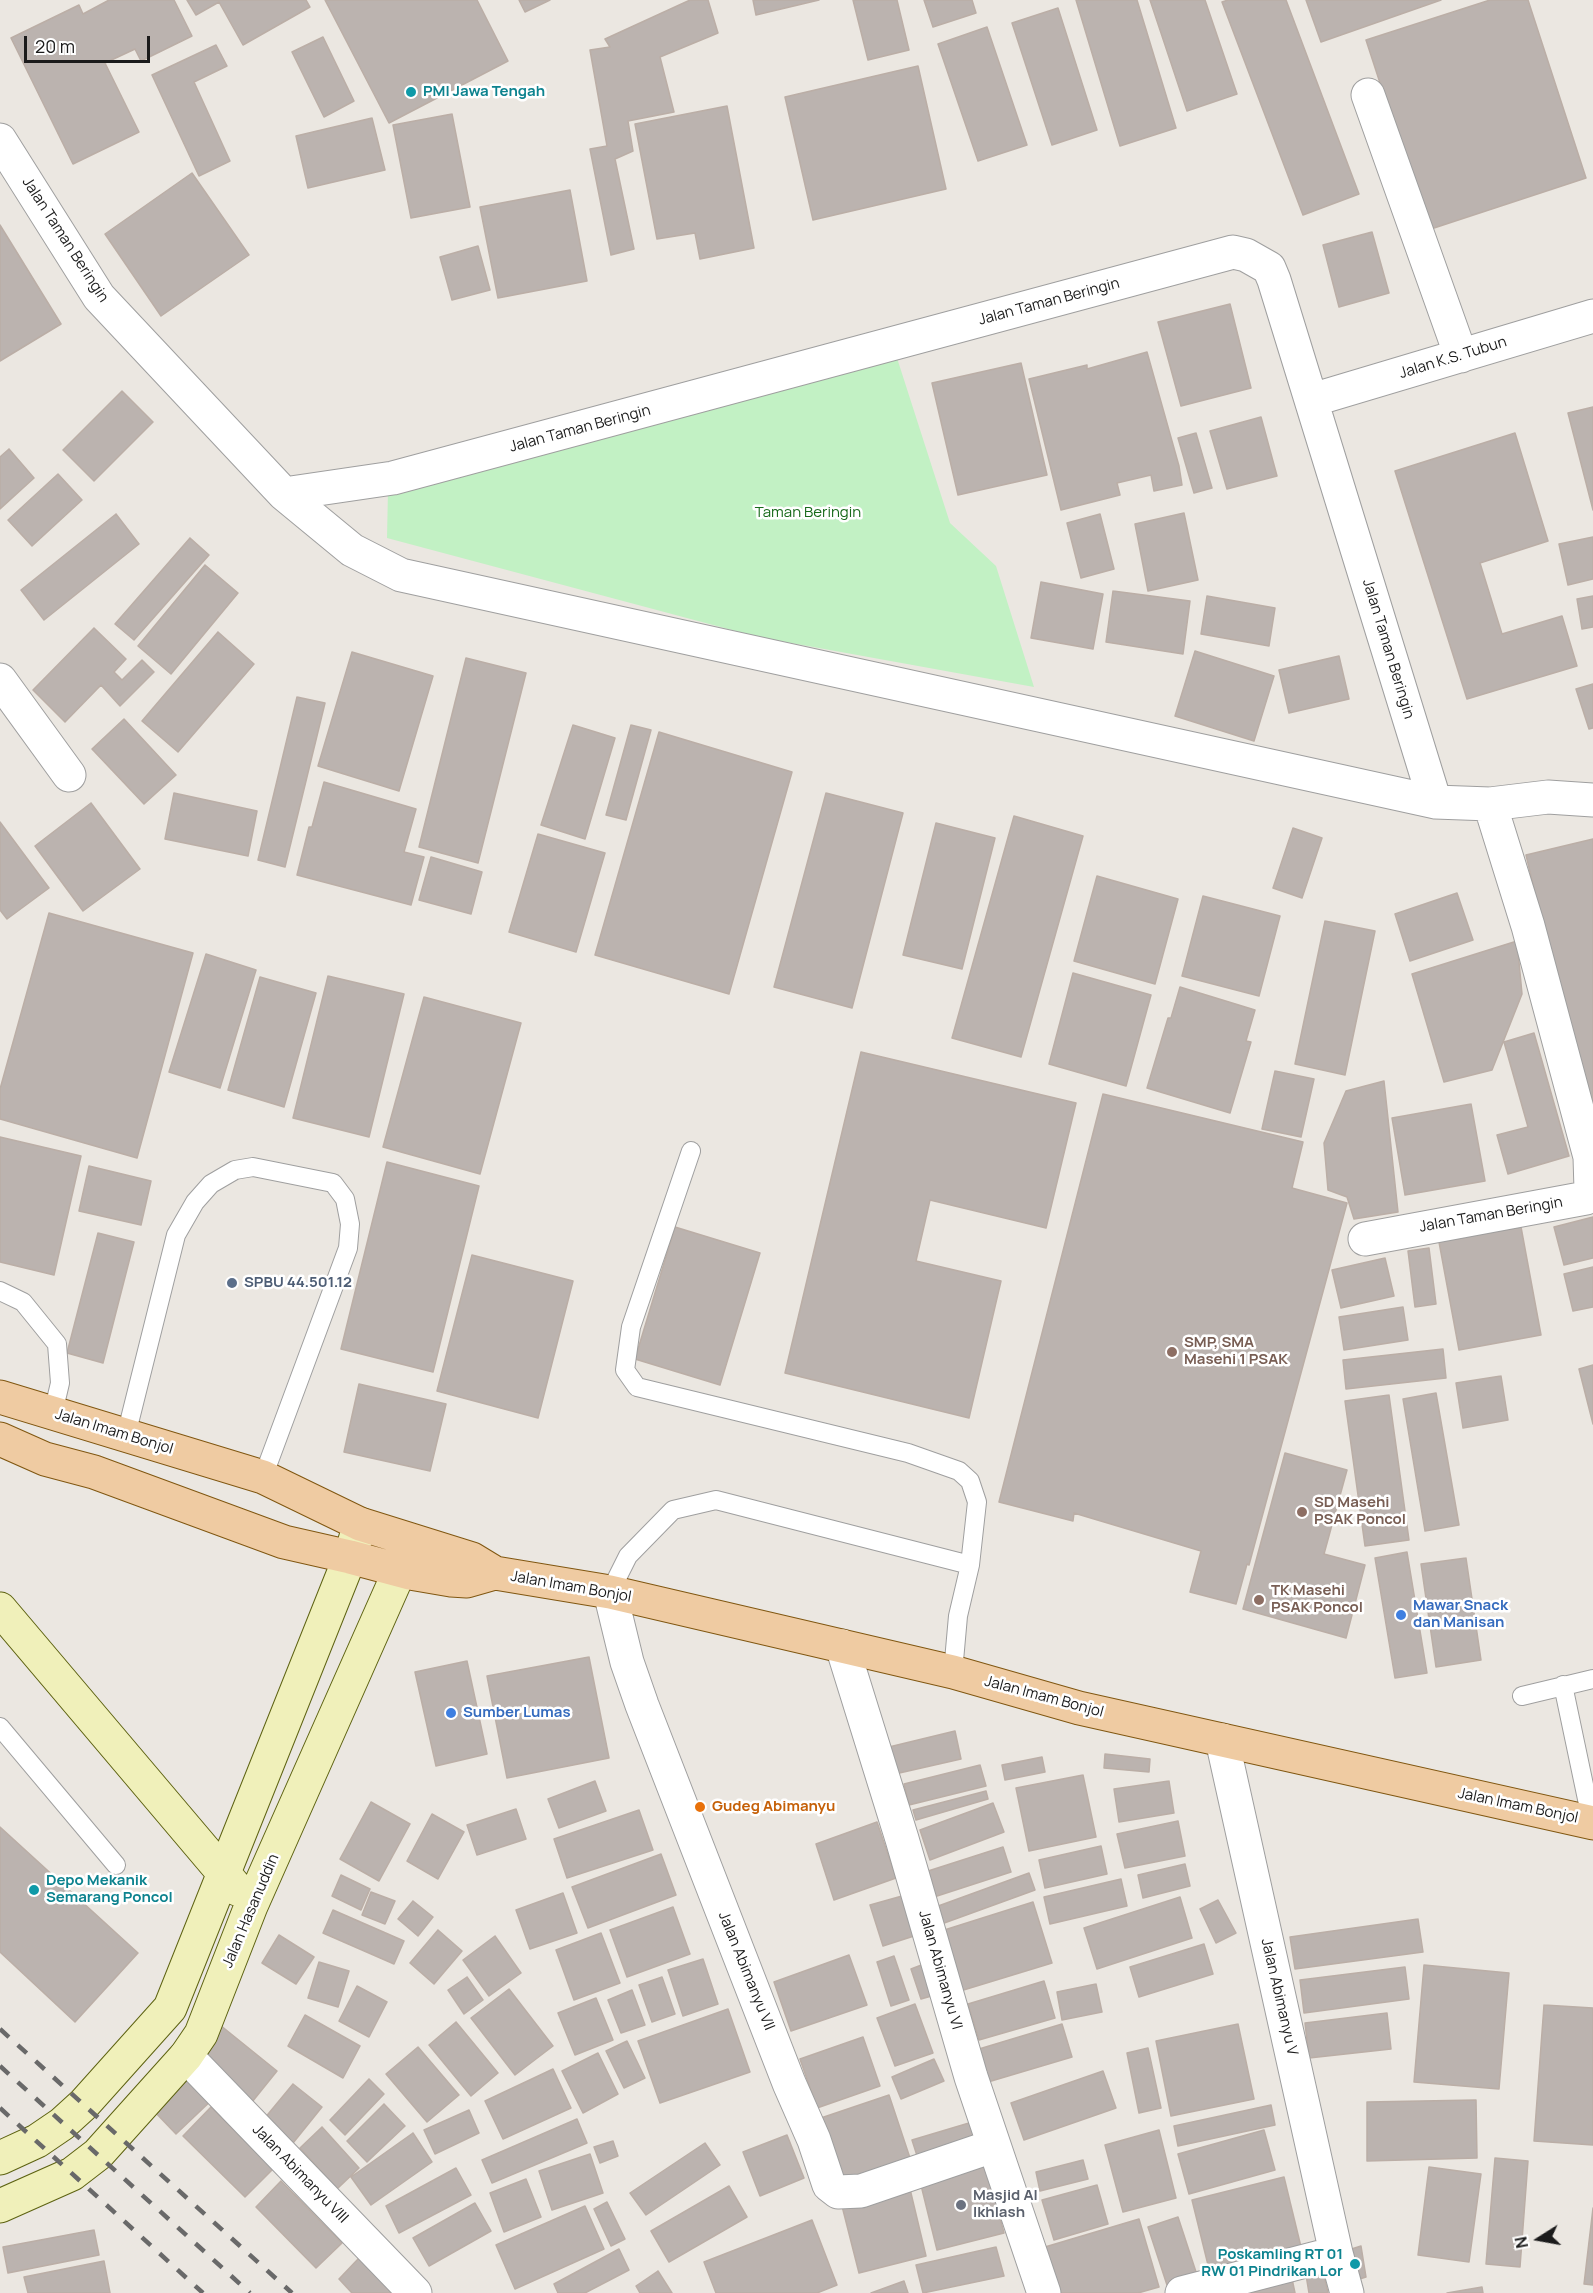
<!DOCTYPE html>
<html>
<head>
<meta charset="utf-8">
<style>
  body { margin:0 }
  #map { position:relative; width:1593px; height:2293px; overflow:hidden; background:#ebe7e1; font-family:Manrope,sans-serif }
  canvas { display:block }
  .north { position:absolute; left:1509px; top:2209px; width:60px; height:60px; -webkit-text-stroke:4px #fff; paint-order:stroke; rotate:259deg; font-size:16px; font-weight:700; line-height:24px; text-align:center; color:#1b1b1b }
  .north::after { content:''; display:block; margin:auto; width:21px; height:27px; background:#1b1b1b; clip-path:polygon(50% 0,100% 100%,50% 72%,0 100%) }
  .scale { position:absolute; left:24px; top:36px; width:126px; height:27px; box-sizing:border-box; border:3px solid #1b1b1b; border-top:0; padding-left:8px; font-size:18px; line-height:21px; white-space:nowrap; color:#1b1b1b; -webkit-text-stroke:4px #fff; paint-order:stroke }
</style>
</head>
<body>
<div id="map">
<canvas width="1593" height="2293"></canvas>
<div class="north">N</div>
<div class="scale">20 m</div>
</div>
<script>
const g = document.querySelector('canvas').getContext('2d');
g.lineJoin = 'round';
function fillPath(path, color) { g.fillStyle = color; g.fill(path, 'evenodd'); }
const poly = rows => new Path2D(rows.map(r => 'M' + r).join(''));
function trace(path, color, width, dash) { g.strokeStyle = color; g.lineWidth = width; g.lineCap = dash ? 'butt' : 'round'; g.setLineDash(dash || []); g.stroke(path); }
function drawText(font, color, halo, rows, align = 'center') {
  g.font = font + ' Manrope,sans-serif'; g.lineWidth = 5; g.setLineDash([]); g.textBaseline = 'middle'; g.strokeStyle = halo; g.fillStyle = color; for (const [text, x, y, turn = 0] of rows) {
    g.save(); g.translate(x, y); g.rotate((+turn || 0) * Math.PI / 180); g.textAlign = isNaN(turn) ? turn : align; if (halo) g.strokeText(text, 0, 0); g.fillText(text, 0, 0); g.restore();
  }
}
fillPath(poly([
  [897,358,950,523,996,566,1034,687,758,637,387,538,388,490]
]), '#c2f1c4');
const building = poly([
  [109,0,174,0,192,36,141,61,135,49,105,63,139,132,73,164,11,38,79,5,83,14,109,0],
  [187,0,306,0,310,7,243,45,219,2,196,15,187,0],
  [325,0,477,0,508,61,389,123,325,0],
  [519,0,550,0,525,12,519,0],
  [690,0,708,0,718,33,660,57,674,112,628,121,633,151,615,159,634,249,611,255,590,149,607,146,590,50,610,47,605,39,690,0],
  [753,0,819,0,756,15,753,0],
  [853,0,897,0,909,50,868,60,853,0],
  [924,0,972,0,976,13,933,27,924,0],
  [1076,0,1137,0,1176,128,1120,146,1076,0],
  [1150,0,1205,0,1237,94,1187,111,1150,0],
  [1228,0,1286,0,1359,194,1303,215,1222,2,1228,0],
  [1306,0,1441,0,1321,42,1306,0],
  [1490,0,1528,0,1586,178,1428,230,1366,40,1490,0],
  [1058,8,1097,130,1052,145,1012,23,1058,8],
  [987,27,1027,145,978,161,938,44,987,27],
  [323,37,354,101,324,117,292,52,323,37],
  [216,45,227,66,194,82,230,161,199,176,152,75,216,45],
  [918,66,946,189,813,220,785,97,918,66],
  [727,106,754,248,700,259,695,233,657,239,635,124,727,106],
  [452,114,470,207,411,218,393,125,452,114],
  [372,118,385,170,308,188,296,136,372,118],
  [192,173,249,255,161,316,105,234,192,173],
  [570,190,587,281,498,298,480,207,570,190],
  [0,225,61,324,0,361,0,225],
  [1372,232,1389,293,1339,307,1323,245,1372,232],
  [478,246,490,290,452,300,440,257,478,246],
  [1230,304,1251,388,1181,406,1158,322,1230,304],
  [1147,352,1179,466,1182,485,1154,491,1151,475,1117,483,1120,495,1061,510,1029,379,1087,365,1087,369,1147,352],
  [1021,363,1047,475,958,495,932,383,1021,363],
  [122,391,153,422,94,481,63,450,122,391],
  [1593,407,1593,510,1568,413,1593,407],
  [1261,417,1277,476,1227,489,1210,431,1261,417],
  [1196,433,1212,488,1194,493,1178,438,1196,433],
  [1515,433,1548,541,1480,563,1502,634,1562,616,1577,666,1467,699,1395,471,1515,433],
  [9,449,34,478,0,509,0,457,9,449],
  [58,474,82,500,32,546,8,520,58,474],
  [1184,513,1198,580,1148,591,1135,524,1184,513],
  [116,514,139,544,44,620,21,590,116,514],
  [1100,514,1114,569,1081,578,1067,523,1100,514],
  [1593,537,1593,579,1568,585,1559,544,1593,537],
  [190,538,209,555,134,640,115,624,190,538],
  [205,565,238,593,171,674,138,646,205,565],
  [1041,582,1103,594,1093,649,1031,638,1041,582],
  [1113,591,1190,601,1183,654,1106,642,1113,591],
  [1207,596,1275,608,1269,646,1201,634,1207,596],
  [1593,596,1593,627,1582,629,1577,599,1593,596],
  [94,628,126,659,114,672,122,680,142,660,154,672,120,706,101,685,65,722,33,690,94,628],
  [218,632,254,664,178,752,142,721,218,632],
  [1195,651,1274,676,1254,741,1175,716,1195,651],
  [352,652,433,676,399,791,318,766,352,652],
  [1339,656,1349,699,1289,713,1279,670,1339,656],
  [466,658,526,673,478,863,419,847,466,658],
  [1593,684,1593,728,1589,729,1576,689,1593,684],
  [297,697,325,703,285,867,258,860,297,697],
  [124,719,176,775,144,804,92,749,124,719],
  [573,725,615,738,585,839,541,825,573,725],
  [631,725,651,730,626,820,606,815,631,725],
  [659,732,792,772,729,994,595,955,659,732],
  [324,782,416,809,404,852,424,857,411,905,297,875,309,827,312,827,324,782],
  [174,793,257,811,248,856,165,839,174,793],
  [826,793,903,813,852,1008,774,987,826,793],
  [91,803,140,869,83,911,35,846,91,803],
  [1014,816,1083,836,1021,1057,952,1038,1014,816],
  [0,822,49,888,7,919,0,910,0,822],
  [936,823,995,838,962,969,903,955,936,823],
  [1293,828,1322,838,1302,898,1273,888,1293,828],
  [538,834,605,853,576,952,509,932,538,834],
  [1593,839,1593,1139,1526,855,1593,839],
  [431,857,482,872,471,914,419,900,431,857],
  [1097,876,1178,899,1155,984,1074,961,1097,876],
  [1457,893,1473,940,1410,961,1395,914,1457,893],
  [1203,896,1280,916,1259,996,1182,976,1203,896],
  [49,913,193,953,137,1158,0,1119,0,1089,49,913],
  [1325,921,1375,931,1345,1075,1295,1064,1325,921],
  [1517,941,1522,994,1492,1070,1444,1082,1412,974,1517,941],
  [206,954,256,970,220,1088,169,1072,206,954],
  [1073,973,1151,995,1126,1086,1049,1064,1073,973],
  [328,976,404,994,369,1137,293,1118,328,976],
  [260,977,316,993,284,1107,228,1090,260,977],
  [1180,987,1255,1010,1246,1041,1251,1042,1230,1113,1147,1088,1168,1018,1171,1018,1180,987],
  [424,997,521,1023,480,1174,383,1147,424,997],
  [1534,1033,1569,1156,1508,1174,1497,1135,1528,1127,1504,1042,1534,1033],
  [861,1052,1076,1103,1046,1228,930,1200,916,1261,1001,1281,969,1418,785,1373,861,1052],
  [1275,1071,1314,1079,1301,1137,1262,1129,1275,1071],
  [1384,1081,1398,1212,1354,1219,1347,1197,1328,1190,1324,1143,1346,1091,1384,1081],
  [1103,1094,1303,1142,1292,1188,1347,1203,1249,1565,1247,1564,1236,1604,1190,1592,1201,1551,1074,1513,1073,1521,999,1502,1103,1094],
  [1471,1104,1485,1181,1405,1195,1392,1118,1471,1104],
  [0,1137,81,1156,54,1275,0,1262,0,1137],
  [387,1162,479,1186,433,1372,341,1349,387,1162],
  [89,1166,151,1181,141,1225,79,1211,89,1166],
  [1593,1217,1593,1258,1564,1265,1554,1227,1593,1217],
  [675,1227,760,1253,720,1385,635,1359,675,1227],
  [1521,1227,1541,1335,1459,1350,1439,1242,1521,1227],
  [98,1233,134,1242,103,1363,67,1353,98,1233],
  [1429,1248,1436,1304,1415,1307,1408,1251,1429,1248],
  [472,1255,573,1281,538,1418,437,1391,472,1255],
  [1385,1258,1394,1296,1341,1308,1332,1270,1385,1258],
  [1593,1267,1593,1307,1573,1311,1564,1274,1593,1267],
  [1403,1307,1408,1340,1344,1350,1339,1317,1403,1307],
  [1443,1349,1446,1378,1346,1389,1343,1360,1443,1349],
  [1593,1365,1593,1424,1579,1369,1593,1365],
  [1501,1376,1508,1420,1463,1428,1456,1383,1501,1376],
  [359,1384,446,1404,430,1471,344,1452,359,1384],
  [1436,1393,1459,1525,1425,1531,1403,1399,1436,1393],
  [1389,1395,1409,1540,1365,1546,1345,1401,1389,1395],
  [1285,1453,1347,1470,1324,1554,1365,1565,1346,1638,1243,1609,1285,1453],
  [1407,1552,1427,1673,1395,1678,1375,1558,1407,1552],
  [1466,1558,1481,1660,1436,1667,1421,1564,1466,1558],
  [589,1657,609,1758,507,1778,487,1676,589,1657],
  [467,1661,487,1754,436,1766,415,1672,467,1661],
  [955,1731,961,1759,895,1774,889,1747,955,1731],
  [1105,1754,1150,1759,1149,1772,1104,1768,1105,1754],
  [1042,1757,1045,1772,1005,1780,1002,1765,1042,1757],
  [980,1765,986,1786,909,1805,904,1784,980,1765],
  [1083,1775,1096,1837,1029,1851,1016,1788,1083,1775],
  [595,1781,606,1811,559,1828,548,1799,595,1781],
  [1169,1781,1174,1813,1119,1822,1114,1789,1169,1781],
  [986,1791,988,1799,916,1820,913,1810,986,1791],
  [371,1802,410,1824,379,1881,340,1859,371,1802],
  [993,1803,1004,1832,930,1860,920,1830,993,1803],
  [516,1809,526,1839,477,1855,467,1825,516,1809],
  [639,1810,653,1850,567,1878,554,1839,639,1810],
  [432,1814,464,1832,438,1879,407,1861,432,1814],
  [1178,1821,1185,1856,1125,1868,1117,1834,1178,1821],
  [877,1822,896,1878,834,1900,816,1844,877,1822],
  [0,1827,138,1953,75,2022,0,1952,0,1827],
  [1101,1846,1107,1874,1045,1888,1039,1860,1101,1846],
  [1003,1847,1011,1872,934,1897,925,1872,1003,1847],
  [661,1854,676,1895,588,1928,572,1887,661,1854],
  [1185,1864,1190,1886,1143,1898,1138,1875,1185,1864],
  [1029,1873,1035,1890,936,1926,930,1909,1029,1873],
  [341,1875,370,1889,361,1910,332,1896,341,1875],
  [1121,1879,1127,1906,1050,1924,1044,1897,1121,1879],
  [371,1892,395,1901,385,1924,362,1915,371,1892],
  [563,1893,577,1933,530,1949,516,1910,563,1893],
  [902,1896,914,1936,883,1946,870,1905,902,1896],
  [1180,1897,1192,1938,1097,1969,1084,1928,1180,1897],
  [1218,1900,1236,1933,1216,1943,1200,1909,1218,1900],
  [413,1901,433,1917,418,1936,398,1919,413,1901],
  [1033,1902,1052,1963,957,1992,938,1932,1033,1902],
  [673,1907,690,1954,627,1977,610,1930,673,1907],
  [333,1910,404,1941,394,1964,323,1933,333,1910],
  [1418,1919,1423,1952,1295,1969,1290,1937,1418,1919],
  [438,1930,462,1951,434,1984,410,1963,438,1930],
  [601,1933,620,1983,574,2000,556,1950,601,1933],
  [279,1935,314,1957,296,1984,262,1963,279,1935],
  [495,1936,521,1973,489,1996,463,1960,495,1936],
  [1204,1944,1213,1974,1139,1997,1130,1967,1204,1944],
  [849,1955,867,2005,791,2031,774,1982,849,1955],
  [894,1956,909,2000,891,2006,877,1962,894,1956],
  [703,1959,718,2004,683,2016,668,1970,703,1959],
  [319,1962,349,1971,338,2007,308,1998,319,1962],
  [924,1964,935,1995,921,1999,911,1969,924,1964],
  [1424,1965,1509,1973,1499,2089,1414,2082,1424,1965],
  [1405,1967,1409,1999,1304,2013,1300,1980,1405,1967],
  [467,1977,483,2000,464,2014,448,1990,467,1977],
  [662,1977,675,2014,652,2022,639,1985,662,1977],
  [1044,1981,1055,2018,979,2040,968,2004,1044,1981],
  [1096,1984,1102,2012,1062,2020,1057,1992,1096,1984],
  [357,1986,387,2002,369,2037,339,2021,357,1986],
  [509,1989,553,2046,515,2075,471,2018,509,1989],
  [632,1990,645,2025,621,2033,608,2000,632,1990],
  [596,1998,613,2040,575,2055,558,2013,596,1998],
  [915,2004,933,2053,895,2066,877,2018,915,2004],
  [1544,2005,1593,2008,1593,2145,1534,2141,1544,2005],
  [728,2009,750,2072,660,2103,638,2041,728,2009],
  [1387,2013,1391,2049,1309,2058,1305,2023,1387,2013],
  [305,2015,360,2046,343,2078,288,2046,305,2015],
  [456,2022,498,2073,471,2096,429,2045,456,2022],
  [1062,2024,1072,2057,988,2082,979,2049,1062,2024],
  [1238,2024,1254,2099,1171,2116,1156,2041,1238,2024],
  [220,2025,277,2071,252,2102,194,2057,220,2025],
  [863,2037,880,2086,817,2108,800,2059,863,2037],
  [627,2041,645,2078,624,2088,606,2051,627,2041],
  [418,2047,459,2095,427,2122,386,2074,418,2047],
  [1148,2048,1161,2108,1139,2113,1127,2053,1148,2048],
  [598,2053,618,2094,583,2113,562,2071,598,2053],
  [934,2059,944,2081,901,2099,892,2077,934,2059],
  [553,2069,571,2108,503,2139,485,2101,553,2069],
  [193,2071,216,2096,176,2134,152,2109,193,2071],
  [1103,2071,1116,2108,1024,2140,1011,2103,1103,2071],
  [369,2079,384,2094,345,2135,330,2120,369,2079],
  [293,2084,322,2107,293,2143,264,2119,293,2084],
  [889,2095,910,2158,833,2184,812,2121,889,2095],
  [1476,2100,1477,2158,1367,2161,1367,2102,1476,2100],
  [384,2104,405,2126,367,2162,347,2141,384,2104],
  [1271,2105,1275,2125,1178,2146,1174,2126,1271,2105],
  [211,2107,273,2169,245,2197,183,2136,211,2107],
  [469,2110,479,2133,435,2154,424,2130,469,2110],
  [577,2119,587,2143,492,2183,482,2160,577,2119],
  [979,2120,987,2145,920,2165,912,2140,979,2120],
  [322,2127,359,2168,337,2189,300,2148,322,2127],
  [1159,2130,1176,2198,1123,2212,1105,2145,1159,2130],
  [1264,2130,1275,2170,1189,2194,1178,2154,1264,2130],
  [413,2133,432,2162,371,2205,351,2177,413,2133],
  [787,2135,804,2178,760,2196,743,2152,787,2135],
  [613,2141,618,2156,600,2163,594,2147,613,2141],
  [705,2143,720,2165,646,2215,630,2193,705,2143],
  [590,2154,603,2193,552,2210,539,2171,590,2154],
  [1495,2158,1528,2161,1520,2267,1486,2264,1495,2158],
  [1083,2160,1088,2179,1040,2191,1036,2172,1083,2160],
  [985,2161,1004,2233,937,2250,919,2177,985,2161],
  [1429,2167,1481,2174,1469,2262,1418,2255,1429,2167],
  [456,2168,471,2195,399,2233,386,2206,456,2168],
  [1284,2177,1302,2251,1210,2273,1192,2200,1284,2177],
  [526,2179,541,2217,504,2232,490,2193,526,2179],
  [281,2181,342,2243,316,2268,256,2207,281,2181],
  [1097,2185,1108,2224,1054,2240,1042,2200,1097,2185],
  [729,2186,747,2217,669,2262,651,2231,729,2186],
  [910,2189,926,2256,859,2273,842,2206,910,2189],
  [607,2202,625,2239,611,2246,594,2209,607,2202],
  [475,2203,491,2231,429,2266,413,2238,475,2203],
  [585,2206,604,2249,515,2289,496,2245,585,2206],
  [1593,2208,1593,2285,1584,2284,1593,2208],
  [1178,2217,1197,2275,1167,2285,1148,2227,1178,2217],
  [1139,2219,1159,2287,1138,2293,1059,2293,1045,2247,1139,2219],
  [812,2220,837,2285,817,2293,716,2293,704,2262,812,2220],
  [94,2230,99,2255,8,2273,3,2247,94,2230],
  [1361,2246,1366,2277,1350,2282,1342,2252,1361,2246],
  [996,2247,1004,2276,923,2293,916,2265,996,2247],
  [619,2249,629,2270,585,2293,558,2293,554,2284,619,2249],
  [359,2258,393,2293,352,2293,339,2279,359,2258],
  [104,2261,110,2293,28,2293,24,2277,104,2261],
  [1322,2266,1328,2293,1309,2293,1305,2269,1322,2266],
  [658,2271,672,2293,640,2293,636,2286,658,2271],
  [1291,2274,1295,2293,1230,2293,1291,2274],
  [904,2281,908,2293,871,2293,904,2281],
  [1482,2287,1483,2293,1447,2293,1482,2287]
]);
fillPath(building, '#bbb3af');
trace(building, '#bbaea6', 1.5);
const lane = poly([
  [691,1151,631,1327,625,1370,637,1387,908,1453,959,1471,970,1481,977,1502,970,1565,958,1616,953,1672],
  [0,1291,23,1302,57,1344,60,1383,53,1413],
  [126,1435,176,1235,195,1202,211,1184,235,1170,253,1167,333,1183,345,1199,350,1224,348,1248,263,1477],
  [610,1592,628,1556,673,1510,716,1500,970,1565],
  [1563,1685,1592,1823],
  [1522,1696,1593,1679],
  [0,1727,116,1865]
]);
const street = poly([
  [1368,95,1461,356],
  [0,140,99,297,284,494,352,550,401,575,1435,802,1490,804,1548,797,1593,800],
  [1312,400,1593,316],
  [284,494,393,478,1233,252,1246,255,1269,268,1274,280,1435,802],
  [0,680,69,775],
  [1365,1239,1586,1198,1591,1190,1590,1157,1528,926,1490,804],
  [610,1592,627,1662,642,1705,789,2083,814,2140,829,2185,838,2192,861,2191,993,2146],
  [842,1646,902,1839,971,2077,1044,2293],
  [1222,1740,1336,2253,1347,2293],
  [186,2056,415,2293],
  [1182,2293,1336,2253]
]);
const secondary = poly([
  [0,1609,237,1889],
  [0,2158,37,2141,62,2124,84,2104,170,2008,350,1557,360,1524],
  [0,2206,72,2174,98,2154,186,2056,201,2034,251,1906,400,1570,409,1543]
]);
const primary = poly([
  [0,1397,263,1477,360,1524,472,1559,495,1573,610,1592,953,1672,1079,1708,1593,1823],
  [0,1439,45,1459,94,1472,284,1542,350,1557,410,1573,451,1580,467,1581,495,1573]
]);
trace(lane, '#9f9f9f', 20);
trace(street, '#9f9f9f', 35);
trace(secondary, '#5d6211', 35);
trace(primary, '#805711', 35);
trace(lane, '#fff', 18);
trace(street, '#fff', 33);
trace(secondary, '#f0f0ba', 33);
trace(primary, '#efcba2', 33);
trace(poly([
  [0,2029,292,2293],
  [0,2066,250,2293],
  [0,2108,203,2293]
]), '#696969', 4.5, [12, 12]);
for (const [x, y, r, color] of [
  [411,92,6,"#0f9aa8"],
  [232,1283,6,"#5c6f8a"],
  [1172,1352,6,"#8d6e63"],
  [1302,1512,6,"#8d6e63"],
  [1259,1600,6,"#8d6e63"],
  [1401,1615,6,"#3f7fe0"],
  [451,1713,6,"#3f7fe0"],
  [700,1807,6,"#e8710a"],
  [34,1890,6,"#0f9aa8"],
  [961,2205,6,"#6b7280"],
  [1355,2264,6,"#0f9aa8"]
]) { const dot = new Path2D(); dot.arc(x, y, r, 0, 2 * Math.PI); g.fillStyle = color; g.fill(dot); trace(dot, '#fff', 2); }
drawText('bold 15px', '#0d838f', '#fff', [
  ["PMI Jawa Tengah",423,92],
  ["Depo Mekanik",46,1881],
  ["Semarang Poncol",46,1898],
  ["Poskamling RT 01",1343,2255,"right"],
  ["RW 01 Pindrikan Lor",1343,2272,"right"]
], 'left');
drawText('15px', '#1b1b1b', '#fff', [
  ["Jalan Taman Beringin",65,240,57],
  ["Jalan Taman Beringin",1049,302,-15],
  ["Jalan K.S. Tubun",1453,358,-17],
  ["Jalan Taman Beringin",580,429,-15],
  ["Jalan Taman Beringin",1388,649,73],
  ["Jalan Taman Beringin",1491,1215,-10],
  ["Jalan Imam Bonjol",114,1432,17],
  ["Jalan Imam Bonjol",571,1587,10],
  ["Jalan Imam Bonjol",1044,1697,15],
  ["Jalan Imam Bonjol",1518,1806,12],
  ["Jalan Hasanuddin",251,1911,-67],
  ["Jalan Abimanyu VI",940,1970,74],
  ["Jalan Abimanyu VII",746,1971,68],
  ["Jalan Abimanyu V",1279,1997,77],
  ["Jalan Abimanyu VIII",300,2174,46]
]);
drawText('15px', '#186a1b', '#fff', [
  ["Taman Beringin",808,513]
]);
drawText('bold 15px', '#4e5e75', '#fff', [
  ["SPBU 44.501.12",244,1283]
], 'left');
drawText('bold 15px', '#785e54', '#fff', [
  ["SMP, SMA",1184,1343],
  ["Masehi 1 PSAK",1184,1360],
  ["SD Masehi",1314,1503],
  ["PSAK Poncol",1314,1520],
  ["TK Masehi",1271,1591],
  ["PSAK Poncol",1271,1608]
], 'left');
drawText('bold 15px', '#366cbe', '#fff', [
  ["Mawar Snack",1413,1606],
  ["dan Manisan",1413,1623],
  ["Sumber Lumas",463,1713]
], 'left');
drawText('bold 15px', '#c56008', '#fff', [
  ["Gudeg Abimanyu",712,1807]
], 'left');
drawText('bold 15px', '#5b616d', '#fff', [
  ["Masjid Al",973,2196],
  ["Ikhlash",973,2213]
], 'left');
</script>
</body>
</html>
